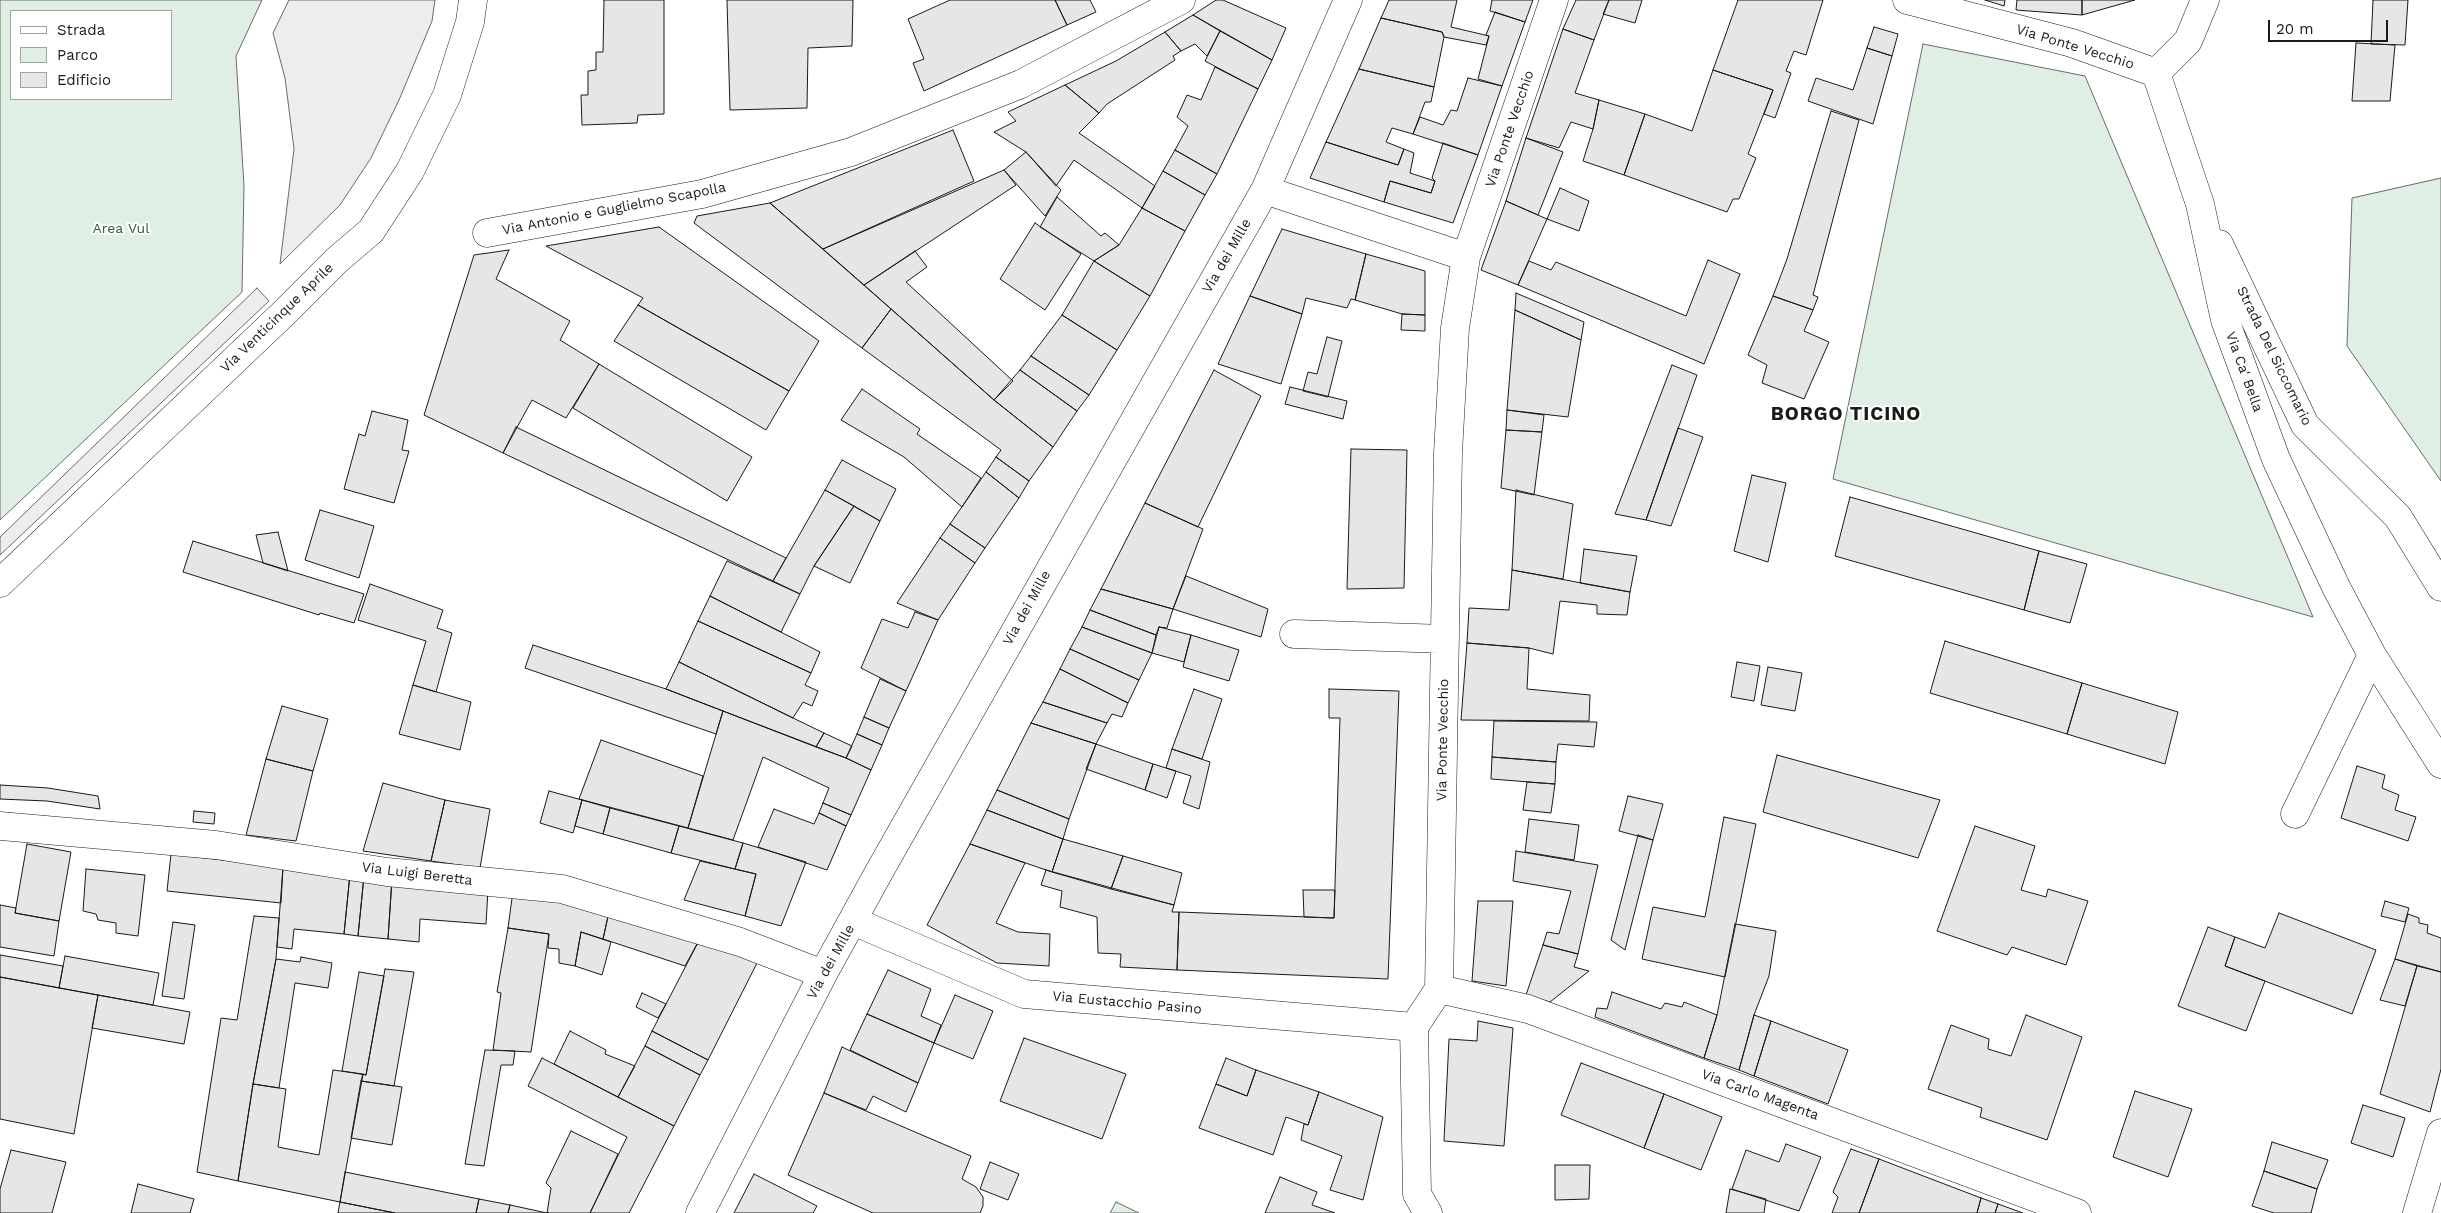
<!DOCTYPE html>
<html>
<head>
<meta charset="utf-8">
<style>
  body { margin:0 }
  #map { position:relative; width:2441px; height:1213px; overflow:hidden; background:#fff; font-family:"Work Sans",sans-serif }
  canvas { display:block }
  .legend { position:absolute; left:10px; top:10px; width:162px; height:90px; box-sizing:border-box; background:#fff; border:1px solid #a3a3a3; margin:0; padding:6px 9px; list-style:none; font-size:15px; color:#1a1a1a }
  .legend li { display:flex; align-items:center; gap:10px; height:25px }
  .legend b { width:25px; border:1px solid #a3a3a3 }
  .scale { position:absolute; left:2268px; top:20px; width:120px; height:22px; box-sizing:border-box; border:2px solid #1a1a1a; border-top:0; padding-left:6px; font-size:15px; line-height:18px; white-space:nowrap; color:#1a1a1a; -webkit-text-stroke:4px #fff; paint-order:stroke }
</style>
</head>
<body>
<div id="map">
<canvas width="2441" height="1213"></canvas>
<ul class="legend">
<li><b style="height:6px;background:#fff"></b>Strada</li>
<li><b style="height:14px;background:#e0efe3"></b>Parco</li>
<li><b style="height:14px;background:#e6e6e6"></b>Edificio</li>
</ul>
<div class="scale">20 m</div>
</div>
<script>
const g = document.querySelector('canvas').getContext('2d');
g.lineJoin = 'round';
function fillPath(path, color) { g.fillStyle = color; g.fill(path, 'evenodd'); }
const poly = rows => new Path2D(rows.map(r => 'M' + r).join(''));
function trace(path, color, width, dash) { g.strokeStyle = color; g.lineWidth = width; g.lineCap = dash ? 'butt' : 'round'; g.setLineDash(dash || []); g.stroke(path); }
function drawText(font, color, halo, rows, align = 'center') {
  g.font = font + ' "Work Sans",sans-serif'; g.lineWidth = 4; g.setLineDash([]); g.textBaseline = 'middle'; g.strokeStyle = halo; g.fillStyle = color; for (const [text, x, y, turn = 0] of rows) {
    g.save(); g.translate(x, y); g.rotate((+turn || 0) * Math.PI / 180); g.textAlign = isNaN(turn) ? turn : align; if (halo) g.strokeText(text, 0, 0); g.fillText(text, 0, 0); g.restore();
  }
}
const green = poly([
  [0,0,262,0,236,56,244,186,242,292,0,520,0,0],
  [11,11,171,11,171,99,11,99,11,11],
  [1923,44,2085,76,2313,617,1833,479,1923,44],
  [2441,178,2441,481,2347,346,2352,198,2441,178],
  [1116,1202,1139,1213,1110,1213,1116,1202]
]);
fillPath(green, '#e0efe3');
trace(green, '#6a6a6a', 1);
const parking = poly([
  [289,0,435,0,432,21,399,100,371,158,340,205,280,264,294,149,285,78,273,33,289,0],
  [257,288,269,301,0,555,0,537,257,288]
]);
fillPath(parking, '#ededed');
trace(parking, '#6a6a6a', 1);
const building = poly([
  [604,0,664,0,664,114,638,115,637,123,582,125,581,95,588,95,588,71,596,70,596,52,603,52,604,0],
  [727,0,853,0,852,46,808,48,807,108,730,110,727,0],
  [950,0,1055,0,1067,25,924,91,913,63,924,59,908,19,950,0],
  [1055,0,1090,0,1096,12,1067,25,1055,0],
  [1216,0,1223,0,1286,28,1272,60,1193,15,1216,0],
  [1389,0,1457,0,1451,27,1489,36,1486,45,1444,37,1442,32,1381,18,1389,0],
  [1492,0,1533,0,1525,22,1490,11,1492,0],
  [1576,0,1609,0,1594,40,1563,29,1576,0],
  [1609,0,1642,0,1635,23,1603,14,1609,0],
  [1738,0,1823,0,1806,55,1794,51,1786,71,1791,73,1775,118,1764,114,1773,90,1713,70,1738,0],
  [1985,0,2005,0,2004,6,1985,0],
  [2017,0,2082,0,2082,15,2016,10,2017,0],
  [2082,0,2135,0,2082,15,2082,0],
  [2373,0,2408,0,2405,45,2371,44,2373,0],
  [1495,12,1525,22,1502,86,1478,79,1489,36,1486,35,1495,12],
  [1193,15,1220,31,1207,56,1195,44,1181,51,1165,32,1193,15],
  [1381,18,1442,32,1444,37,1434,87,1359,69,1381,18],
  [1874,27,1898,34,1892,56,1867,48,1874,27],
  [1563,29,1594,40,1575,93,1599,100,1593,129,1571,122,1559,148,1526,138,1563,29],
  [1220,31,1272,60,1258,89,1205,61,1220,31],
  [1165,32,1181,51,1173,56,1175,60,1107,104,1099,113,1065,85,1116,61,1165,32],
  [2356,43,2395,45,2390,101,2352,101,2356,43],
  [1867,48,1892,56,1873,124,1808,101,1816,78,1853,90,1867,48],
  [1215,67,1258,89,1217,174,1175,150,1188,126,1177,117,1187,95,1201,100,1215,67],
  [1359,69,1434,87,1431,102,1425,102,1413,134,1392,128,1386,142,1404,149,1398,165,1326,142,1359,69],
  [1713,70,1773,90,1748,154,1756,158,1739,199,1733,199,1727,212,1624,175,1645,114,1692,131,1713,70],
  [1468,78,1502,86,1478,155,1413,134,1420,117,1443,125,1451,110,1457,111,1468,78],
  [1065,85,1099,113,1079,133,1155,186,1142,208,1074,160,1056,186,1026,152,994,132,1016,121,1008,112,1065,85],
  [1599,100,1645,114,1624,175,1583,161,1593,129,1599,100],
  [1831,111,1859,120,1813,295,1818,297,1813,310,1773,296,1787,259,1831,111],
  [953,130,974,181,823,249,770,203,953,130],
  [1526,138,1563,152,1538,215,1506,201,1526,138],
  [1326,142,1398,165,1404,149,1414,153,1410,173,1435,181,1431,193,1390,181,1384,202,1310,178,1326,142],
  [1443,143,1478,155,1453,223,1384,202,1390,181,1431,193,1435,181,1432,178,1443,143],
  [1175,150,1217,174,1205,195,1163,171,1175,150],
  [1026,152,1061,190,1045,216,1004,170,1026,152],
  [1004,170,1016,185,864,285,823,249,1004,170],
  [1163,171,1205,195,1185,231,1142,208,1163,171],
  [1560,188,1589,201,1579,231,1547,219,1560,188],
  [1057,197,1101,236,1105,233,1119,245,1094,261,1040,227,1057,197],
  [1506,201,1547,219,1518,285,1481,270,1506,201],
  [770,203,891,309,862,348,694,223,697,216,770,203],
  [1142,208,1185,231,1150,296,1094,261,1119,245,1142,208],
  [1035,223,1081,254,1045,310,1000,279,1035,223],
  [659,227,819,341,789,391,638,305,643,298,546,246,659,227],
  [1282,229,1366,254,1355,300,1351,299,1347,308,1306,298,1302,314,1250,296,1282,229],
  [509,250,496,279,570,321,560,340,599,364,566,418,532,400,503,453,424,415,474,255,509,250],
  [915,251,927,267,906,282,1013,381,994,400,864,285,915,251],
  [1366,254,1425,271,1425,315,1402,314,1355,300,1366,254],
  [1708,260,1740,274,1704,364,1518,285,1529,261,1551,270,1556,262,1686,316,1708,260],
  [1094,261,1150,296,1117,350,1062,315,1094,261],
  [1516,293,1584,322,1581,340,1515,310,1516,293],
  [1250,296,1302,314,1281,384,1218,364,1250,296],
  [1773,296,1813,310,1804,331,1829,342,1804,399,1762,383,1767,365,1748,355,1773,296],
  [638,305,789,391,766,430,614,341,638,305],
  [891,309,994,400,1053,447,1029,481,996,457,1001,450,862,348,891,309],
  [1515,310,1581,340,1568,417,1507,410,1515,310],
  [1402,314,1425,315,1425,331,1401,330,1402,314],
  [1062,315,1117,350,1089,395,1031,356,1062,315],
  [1327,337,1342,341,1328,397,1303,391,1308,372,1317,374,1327,337],
  [1031,356,1089,395,1077,411,1020,370,1031,356],
  [599,364,752,457,727,501,573,408,599,364],
  [1672,365,1697,375,1646,520,1615,514,1672,365],
  [1020,370,1077,411,1053,447,994,400,1020,370],
  [1214,370,1261,396,1198,527,1145,503,1214,370],
  [1290,387,1347,401,1343,419,1285,404,1290,387],
  [862,389,920,429,917,434,981,478,962,507,904,457,841,420,862,389],
  [1507,410,1544,415,1542,432,1506,430,1507,410],
  [372,411,408,420,402,450,409,451,394,503,344,489,359,434,365,436,372,411],
  [516,427,786,558,773,581,503,453,516,427],
  [1678,428,1703,437,1671,526,1646,520,1678,428],
  [1506,430,1542,432,1534,495,1501,488,1506,430],
  [1351,449,1407,450,1404,588,1347,589,1351,449],
  [996,457,1029,481,1019,498,986,472,996,457],
  [842,460,896,489,880,521,825,490,842,460],
  [986,472,1019,498,985,548,950,524,986,472],
  [1752,475,1786,483,1768,562,1734,551,1752,475],
  [825,490,854,506,814,566,800,594,773,581,825,490],
  [1516,490,1573,504,1563,579,1512,570,1516,490],
  [1850,497,2039,551,2024,610,1835,556,1850,497],
  [1145,503,1203,529,1173,609,1101,589,1145,503],
  [854,506,880,521,850,583,814,566,854,506],
  [320,510,374,526,359,578,305,560,320,510],
  [950,524,985,548,975,563,940,538,950,524],
  [278,532,288,571,263,563,256,535,278,532],
  [940,538,975,563,938,620,897,603,940,538],
  [193,541,364,594,354,623,320,613,319,615,183,572,193,541],
  [1584,549,1637,556,1630,592,1580,583,1584,549],
  [2039,551,2087,564,2070,623,2024,610,2039,551],
  [727,561,800,594,781,632,710,596,727,561],
  [1512,570,1630,592,1627,615,1597,614,1597,605,1560,601,1553,654,1529,648,1467,643,1469,608,1509,610,1512,570],
  [1186,576,1268,609,1261,637,1173,609,1186,576],
  [370,584,443,610,437,628,452,633,436,692,413,685,426,641,358,620,370,584],
  [1101,589,1173,609,1167,628,1159,627,1156,635,1090,610,1101,589],
  [710,596,820,652,811,673,698,621,710,596],
  [1090,610,1156,635,1152,653,1082,627,1090,610],
  [915,612,938,620,906,691,861,668,882,619,908,628,915,612],
  [698,621,811,673,805,685,818,691,812,706,803,702,793,718,679,662,698,621],
  [1082,627,1152,653,1139,680,1070,649,1082,627],
  [1159,627,1191,635,1184,662,1152,653,1159,627],
  [1191,635,1239,650,1229,681,1183,667,1191,635],
  [1945,641,2082,683,2067,734,1930,693,1945,641],
  [1467,643,1529,648,1527,689,1590,695,1589,721,1461,720,1467,643],
  [533,645,666,689,723,711,716,734,525,668,533,645],
  [1070,649,1139,680,1128,703,1060,669,1070,649],
  [679,662,793,718,824,733,816,747,666,689,679,662],
  [1737,662,1760,666,1754,701,1731,697,1737,662],
  [1768,667,1802,673,1795,711,1761,705,1768,667],
  [1060,669,1128,703,1122,717,1112,714,1107,723,1043,702,1060,669],
  [880,679,906,691,889,728,864,717,880,679],
  [2082,683,2178,712,2165,764,2067,734,2082,683],
  [413,685,471,702,460,750,399,734,413,685],
  [1194,689,1222,699,1202,759,1172,749,1194,689],
  [1329,689,1399,691,1388,979,1177,970,1179,912,1334,918,1340,718,1329,718,1329,689],
  [1043,702,1107,723,1096,744,1031,723,1043,702],
  [282,706,328,719,313,771,266,759,282,706],
  [723,711,846,758,871,770,851,815,823,803,829,788,763,757,733,840,688,828,723,711],
  [864,717,889,728,882,745,857,734,864,717],
  [1494,721,1597,722,1594,747,1558,744,1556,762,1492,757,1494,721],
  [1031,723,1096,744,1069,819,997,790,1031,723],
  [824,733,852,746,846,758,816,747,824,733],
  [857,734,882,745,871,770,846,758,857,734],
  [601,740,703,776,688,828,579,799,601,740],
  [1096,744,1153,764,1145,790,1086,769,1096,744],
  [1172,749,1210,762,1199,809,1183,803,1191,776,1166,768,1172,749],
  [1777,755,1940,800,1918,858,1763,812,1777,755],
  [1492,757,1556,762,1555,784,1491,779,1492,757],
  [266,759,313,771,296,841,246,835,266,759],
  [1153,764,1176,771,1167,798,1145,790,1153,764],
  [2357,766,2385,775,2382,788,2399,795,2395,810,2416,817,2408,841,2341,818,2357,766],
  [1527,782,1555,784,1551,813,1523,810,1527,782],
  [383,783,445,800,431,861,363,851,383,783],
  [0,785,48,788,98,796,100,809,47,801,0,799,0,785],
  [997,790,1069,819,1063,839,987,810,997,790],
  [549,791,582,800,573,833,540,823,549,791],
  [1628,796,1663,804,1653,840,1619,831,1628,796],
  [445,800,490,809,480,868,431,861,445,800],
  [582,800,610,808,603,834,575,826,582,800],
  [823,803,851,815,846,826,819,813,823,803],
  [610,808,679,826,671,853,603,834,610,808],
  [774,809,814,824,819,813,846,826,827,870,758,847,774,809],
  [987,810,1063,839,1052,872,970,844,987,810],
  [194,811,215,813,214,824,193,822,194,811],
  [1724,817,1756,824,1725,977,1642,959,1653,907,1705,917,1724,817],
  [1529,819,1579,825,1574,860,1525,852,1529,819],
  [679,826,743,843,735,869,671,853,679,826],
  [1975,826,2035,846,2021,890,2046,897,2048,889,2088,901,2066,965,2012,947,2007,955,1937,931,1975,826],
  [1638,835,1653,840,1625,950,1611,940,1638,835],
  [1063,839,1123,856,1111,889,1052,872,1063,839],
  [743,843,806,862,781,926,745,916,756,874,735,869,743,843],
  [27,844,71,852,59,921,15,913,27,844],
  [970,844,1025,863,996,923,1018,932,1050,934,1049,966,997,963,927,925,970,844],
  [1516,851,1598,865,1578,954,1543,945,1547,932,1559,934,1571,891,1513,881,1516,851],
  [171,854,283,867,281,903,167,891,171,854],
  [1123,856,1182,873,1174,905,1111,889,1123,856],
  [700,861,756,874,745,916,684,900,700,861],
  [283,867,350,874,344,934,294,929,292,949,277,947,283,867],
  [86,869,145,875,138,936,116,933,116,923,98,920,96,914,83,911,86,869],
  [1046,870,1174,905,1172,912,1179,912,1177,970,1120,967,1121,954,1098,953,1097,917,1060,907,1062,891,1041,885,1046,870],
  [350,874,364,876,358,936,344,934,350,874],
  [364,876,392,879,388,939,358,936,364,876],
  [392,879,488,890,486,924,420,919,419,942,388,939,392,879],
  [1303,890,1335,890,1334,918,1304,917,1303,890],
  [513,891,609,912,603,939,581,932,575,966,559,963,559,949,548,948,549,934,508,928,513,891],
  [1478,901,1513,901,1506,986,1472,981,1478,901],
  [2385,901,2409,908,2405,922,2381,916,2385,901],
  [0,905,16,908,15,913,59,921,54,956,0,947,0,905],
  [609,912,703,933,685,966,603,939,609,912],
  [2279,913,2376,950,2352,1014,2225,966,2235,937,2265,948,2279,913],
  [2408,914,2419,918,2419,923,2428,925,2427,933,2441,938,2441,972,2395,959,2408,914],
  [254,916,279,918,276,959,253,1084,238,1181,197,1172,221,1018,237,1020,254,916],
  [173,922,195,925,184,999,162,996,173,922],
  [1735,924,1776,931,1769,976,1754,1015,1739,1070,1704,1058,1717,1015,1735,924],
  [2208,927,2235,937,2225,966,2265,981,2246,1031,2178,1006,2208,927],
  [508,928,549,934,531,1052,493,1050,501,993,497,992,508,928],
  [581,932,611,942,602,975,575,966,581,932],
  [703,933,757,963,708,1060,652,1031,703,933],
  [1543,945,1578,954,1574,967,1589,971,1550,1002,1526,995,1543,945],
  [0,955,63,966,59,988,0,977,0,955],
  [65,956,159,973,153,1005,59,988,65,956],
  [301,957,332,963,328,988,295,983,279,1088,253,1084,276,959,300,962,301,957],
  [2395,959,2417,966,2405,1006,2380,1000,2395,959],
  [2417,966,2441,972,2441,1069,2430,1112,2380,1094,2417,966],
  [385,969,414,972,394,1086,361,1081,363,1074,366,1075,385,969],
  [888,970,931,989,921,1016,941,1025,934,1043,867,1014,888,970],
  [359,972,384,976,366,1075,342,1071,359,972],
  [0,977,98,995,74,1134,0,1119,0,977],
  [1612,992,1661,1009,1665,1003,1682,1007,1684,1002,1717,1015,1704,1058,1595,1017,1597,1008,1607,1009,1612,992],
  [642,993,666,1004,658,1018,636,1007,642,993],
  [98,995,190,1012,184,1044,92,1028,98,995],
  [955,995,993,1011,973,1059,934,1043,955,995],
  [867,1014,934,1043,918,1083,850,1050,867,1014],
  [1754,1015,1771,1021,1754,1076,1739,1070,1754,1015],
  [2026,1015,2082,1037,2047,1140,1980,1117,1982,1108,1928,1089,1951,1025,1989,1039,1988,1049,2011,1056,2026,1015],
  [1478,1021,1513,1028,1504,1146,1444,1141,1449,1039,1477,1041,1478,1021],
  [1771,1021,1848,1050,1828,1104,1754,1076,1771,1021],
  [570,1031,606,1050,605,1054,635,1066,618,1097,554,1064,570,1031],
  [652,1031,708,1060,700,1075,645,1046,652,1031],
  [1024,1038,1126,1074,1102,1139,1000,1101,1024,1038],
  [645,1046,700,1075,674,1126,618,1097,645,1046],
  [842,1047,918,1083,906,1112,873,1096,866,1110,824,1093,842,1047],
  [485,1050,515,1051,513,1065,501,1065,484,1166,465,1164,485,1050],
  [542,1058,674,1126,629,1213,590,1213,627,1137,528,1086,542,1058],
  [1226,1058,1256,1070,1247,1096,1216,1084,1226,1058],
  [1581,1063,1664,1094,1644,1148,1561,1115,1581,1063],
  [333,1070,363,1074,340,1202,238,1181,253,1084,286,1089,278,1147,319,1155,333,1070],
  [1256,1070,1319,1092,1308,1125,1286,1117,1273,1155,1199,1128,1216,1084,1247,1096,1256,1070],
  [361,1081,402,1087,392,1145,351,1138,361,1081],
  [2135,1091,2192,1109,2168,1177,2113,1157,2135,1091],
  [1319,1092,1383,1117,1363,1200,1330,1190,1342,1156,1301,1140,1304,1124,1308,1125,1319,1092],
  [824,1093,971,1156,962,1179,976,1187,983,1197,983,1206,980,1213,873,1213,788,1175,824,1093],
  [1664,1094,1722,1117,1701,1170,1644,1148,1664,1094],
  [2363,1105,2405,1118,2393,1157,2351,1143,2363,1105],
  [571,1131,618,1154,590,1213,547,1213,551,1188,546,1183,571,1131],
  [2272,1142,2328,1160,2317,1189,2264,1171,2272,1142],
  [1786,1144,1821,1157,1799,1211,1732,1189,1746,1150,1779,1162,1786,1144],
  [1851,1149,1879,1159,1859,1213,1832,1213,1838,1197,1833,1192,1851,1149],
  [11,1150,66,1162,52,1213,0,1213,0,1189,11,1150],
  [1879,1159,1981,1198,1977,1213,1859,1213,1879,1159],
  [990,1162,1019,1174,1008,1200,980,1189,990,1162],
  [1555,1165,1590,1165,1589,1199,1555,1200,1555,1165],
  [2264,1171,2317,1189,2311,1213,2274,1213,2252,1206,2264,1171],
  [345,1172,479,1199,476,1213,395,1213,340,1202,345,1172],
  [754,1174,817,1206,813,1213,734,1213,754,1174],
  [1280,1177,1317,1192,1312,1205,1335,1213,1265,1213,1280,1177],
  [138,1184,194,1199,190,1213,131,1213,138,1184],
  [1730,1189,1766,1199,1764,1213,1726,1213,1730,1189],
  [1981,1198,1998,1204,1995,1213,1977,1213,1981,1198],
  [479,1199,510,1205,508,1213,476,1213,479,1199],
  [340,1202,395,1213,338,1213,340,1202],
  [1998,1204,2023,1213,1995,1213,1998,1204],
  [510,1205,547,1213,549,1213,508,1213,510,1205]
]);
fillPath(building, '#e6e6e6');
trace(building, '#1a1a1a', 1);
const minor = poly([
  [1907,0,2072,43,2156,73],
  [2156,73,2200,204,2225,320,2276,459,2336,587,2372,655,2441,764],
  [2156,73,2188,41,2205,0],
  [1265,190,1466,257],
  [487,233,702,194,851,152,1021,84,1181,0],
  [2219,244,2305,425,2398,517,2441,587],
  [0,583,284,313,337,260,371,231,410,171,447,95,470,22,473,0],
  [1294,634,1445,639],
  [2295,814,2372,655],
  [0,826,216,845,387,872,562,889,740,942,823,974],
  [853,921,1024,994,1414,1027],
  [1439,989,1528,1009,2077,1213],
  [700,1213,823,974,879,872,1265,190,1348,0],
  [1428,1213,1417,1194,1414,1027,1439,989,1448,453,1455,328,1466,257,1554,0],
  [2417,1213,2441,1133]
]);
trace(minor, '#1a1a1a', 29);
trace(minor, '#fff', 28);
drawText('14px', '#1a1a1a', '#fff', [
  ["Via Ponte Vecchio",2075,47,17],
  ["Via Ponte Vecchio",1510,129,-71],
  ["Via Antonio e Guglielmo Scapolla",614,209,-11],
  ["Via dei Mille",1227,256,-60],
  ["Via Venticinque Aprile",277,318,-44],
  ["Strada Del Siccomario",2274,356,64],
  ["Via Ca' Bella",2244,372,70],
  ["Via dei Mille",1027,608,-61],
  ["Via Ponte Vecchio",1443,740,-89],
  ["Via Luigi Beretta",417,874,7],
  ["Via dei Mille",831,962,-61],
  ["Via Eustacchio Pasino",1127,1003,5],
  ["Via Carlo Magenta",1760,1095,20]
]);
drawText('14px', '#2b5a34', '#fff', [
  ["Area Vul",121,229]
]);
g.letterSpacing = '1px';
drawText('bold 19px', '#1a1a1a', '#fff', [
  ["BORGO TICINO",1846,414]
]);
g.letterSpacing = '0px';
</script>
</body>
</html>
